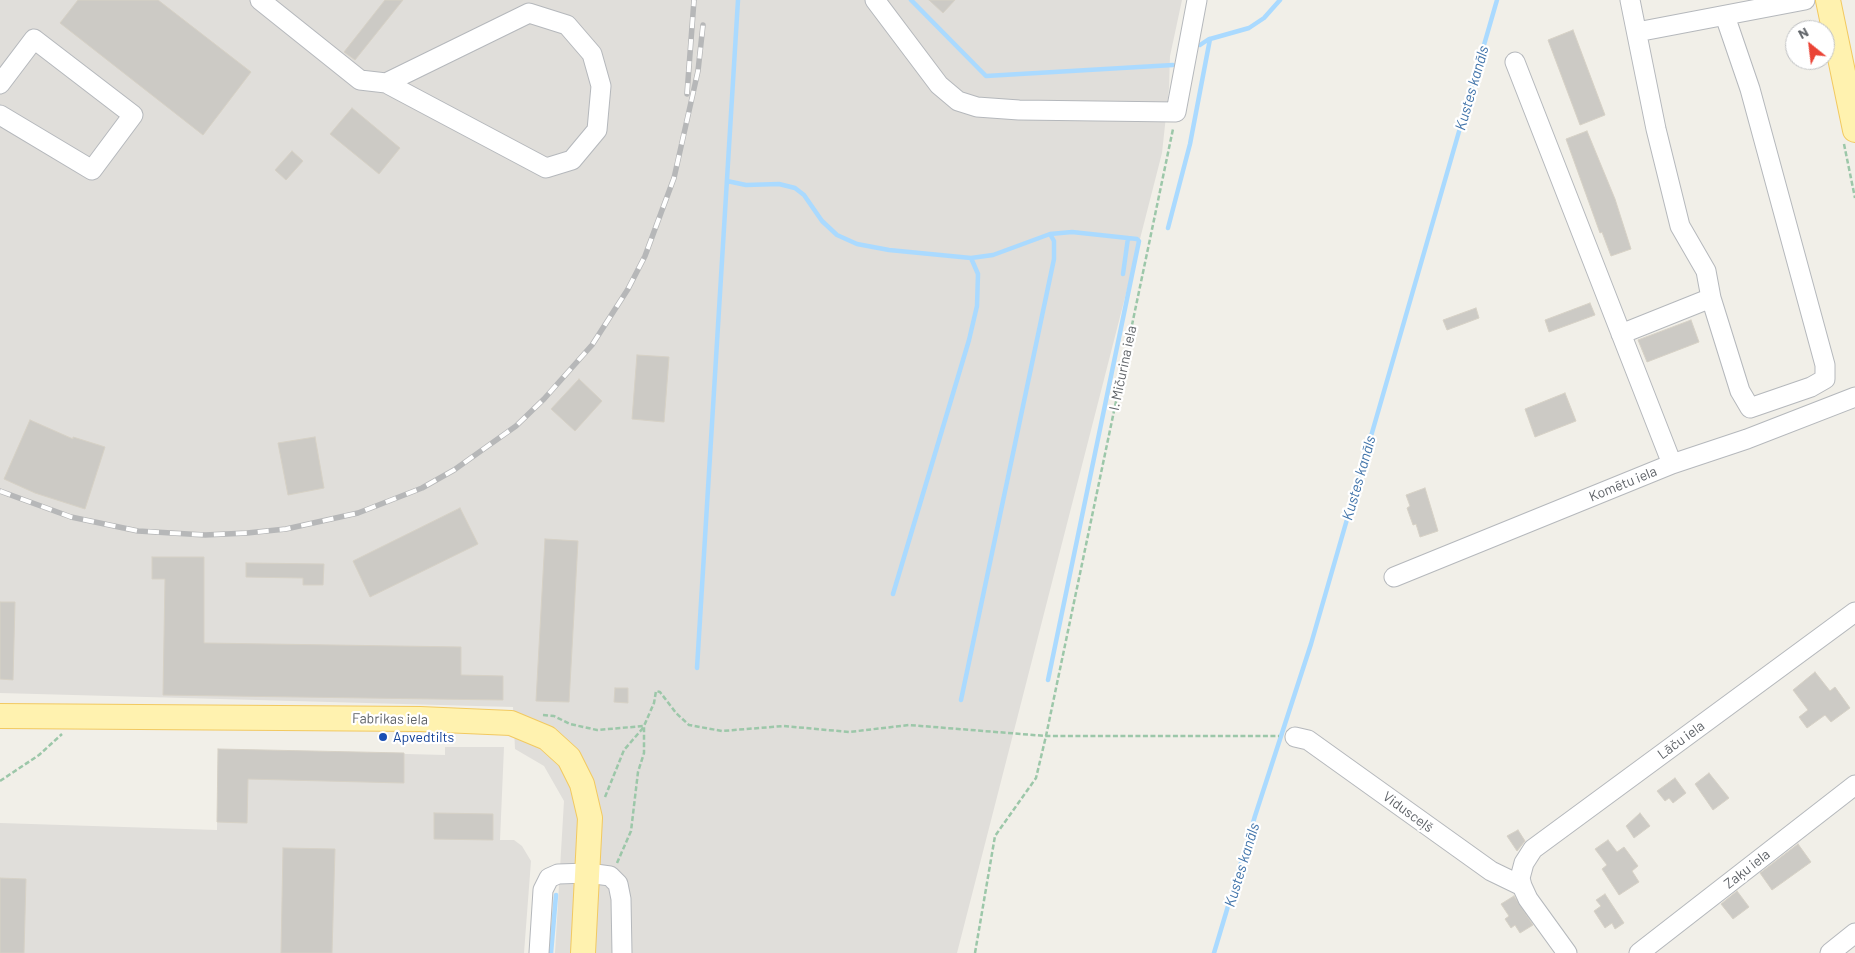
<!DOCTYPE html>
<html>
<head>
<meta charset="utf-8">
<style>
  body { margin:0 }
  #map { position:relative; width:1855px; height:953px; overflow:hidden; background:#f1efe8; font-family:Barlow,sans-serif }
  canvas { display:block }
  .north { position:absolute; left:1785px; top:20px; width:50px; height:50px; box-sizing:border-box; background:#fff; border:1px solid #bfc1c3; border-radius:50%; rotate:331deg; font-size:14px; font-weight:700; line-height:20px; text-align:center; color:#5f6368 }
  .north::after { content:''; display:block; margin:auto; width:18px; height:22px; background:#ea4335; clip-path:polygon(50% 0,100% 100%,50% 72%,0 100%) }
</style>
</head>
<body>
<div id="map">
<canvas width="1855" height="953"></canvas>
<div class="north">N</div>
</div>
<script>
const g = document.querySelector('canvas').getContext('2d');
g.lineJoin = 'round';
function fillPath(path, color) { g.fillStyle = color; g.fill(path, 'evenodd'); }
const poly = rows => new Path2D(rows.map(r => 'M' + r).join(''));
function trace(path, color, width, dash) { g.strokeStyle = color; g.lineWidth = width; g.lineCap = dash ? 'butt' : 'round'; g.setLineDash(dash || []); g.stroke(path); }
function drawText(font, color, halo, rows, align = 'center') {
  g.font = font + ' Barlow,sans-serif'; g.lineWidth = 4.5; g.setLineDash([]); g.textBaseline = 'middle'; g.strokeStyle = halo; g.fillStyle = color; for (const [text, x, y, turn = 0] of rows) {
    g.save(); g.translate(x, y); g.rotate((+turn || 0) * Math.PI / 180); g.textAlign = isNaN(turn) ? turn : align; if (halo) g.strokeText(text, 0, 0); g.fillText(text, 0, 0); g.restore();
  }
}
fillPath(poly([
  [0,0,1182,0,1170,56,1169,88,1162,153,957,953,555,953,564,801,544,766,515,749,513,707,0,693],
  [445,747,504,747,500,840,514,840,522,846,531,861,524,953,0,953,0,823,217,830,218,749,445,755]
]), '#e0deda');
trace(poly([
  [911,0,986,76,1173,65],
  [1200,45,1209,39],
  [727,181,746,185,779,184,795,188,804,195,822,221,837,235,857,244,889,250,971,258,993,255,1050,234,1072,232,1137,239,1139,241,1048,680],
  [1168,228,1190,144,1210,39,1249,28,1264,18,1280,0],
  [1123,274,1128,238],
  [893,594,969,340,977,306,978,274,971,258],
  [697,668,738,0],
  [961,700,1054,259,1054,241,1050,234],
  [551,953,556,895],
  [1214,953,1255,816,1311,644,1497,0]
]), '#aadaff', 4.5);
const building = poly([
  [78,0,158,0,251,72,203,135,60,23,78,0],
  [385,0,403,0,355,60,344,52,385,0],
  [929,0,955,0,943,13,929,0],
  [1573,30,1605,115,1580,125,1548,40,1573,30],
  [352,108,400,148,379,174,330,134,352,108],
  [1587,131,1615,199,1631,249,1611,256,1602,232,1600,233,1566,139,1587,131],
  [292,151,303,161,286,180,275,170,292,151],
  [1590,303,1595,315,1549,332,1545,320,1590,303],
  [1476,308,1479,318,1447,330,1443,320,1476,308],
  [1691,320,1699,342,1647,362,1638,340,1691,320],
  [637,355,669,357,664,422,632,419,637,355],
  [579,379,602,401,575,431,551,409,579,379],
  [1565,393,1576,421,1535,437,1525,409,1565,393],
  [30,420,73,439,73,437,105,447,85,509,35,493,4,479,30,420],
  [315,437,324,488,288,495,278,443,315,437],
  [1425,488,1438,531,1420,537,1416,524,1413,525,1407,508,1410,506,1406,495,1425,488],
  [460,508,478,544,370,597,353,561,460,508],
  [545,539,578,541,569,702,536,701,545,539],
  [152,557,204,557,204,643,461,647,461,675,503,676,503,700,163,695,165,579,152,579,152,557],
  [246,563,324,564,323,585,303,585,303,578,246,577,246,563],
  [0,602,15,602,13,680,0,679,0,602],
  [1815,672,1830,691,1835,687,1850,708,1831,722,1825,715,1807,728,1799,717,1808,710,1793,690,1815,672],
  [615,688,628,688,628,703,614,702,615,688],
  [218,749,404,753,404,783,248,779,247,823,217,822,218,749],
  [1709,773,1729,798,1713,810,1695,784,1709,773],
  [1675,778,1686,793,1673,803,1669,798,1665,801,1657,791,1675,778],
  [434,813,493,814,493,840,434,839,434,813],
  [1640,813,1650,826,1634,838,1626,826,1640,813],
  [1518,830,1525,841,1517,851,1507,836,1518,830],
  [1608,840,1617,852,1624,847,1638,866,1632,871,1639,882,1619,895,1602,869,1607,865,1595,849,1608,840],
  [1798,844,1811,862,1772,890,1760,873,1798,844],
  [283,848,335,849,332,953,281,953,283,848],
  [0,878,26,879,24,953,0,953,0,878],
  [1737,891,1749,907,1733,919,1721,904,1737,891],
  [1605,894,1624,923,1615,929,1612,923,1605,928,1594,911,1601,906,1596,900,1605,894],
  [1514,896,1533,925,1520,933,1515,925,1511,928,1505,919,1509,916,1501,904,1514,896]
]);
fillPath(building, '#cccac5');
trace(building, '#d6d1c6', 1);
const minor = poly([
  [260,0,360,80,386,83,546,168,572,160,597,130,601,86,592,54,567,25,529,13,386,83],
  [875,0,939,85,958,101,977,107,1019,110,1176,112,1197,0],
  [1630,0,1656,129,1680,226,1706,271,1711,298,1740,391,1750,408,1811,387,1825,379,1825,365,1750,89,1725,16],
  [1637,32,1805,0],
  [1515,62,1672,464],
  [0,84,34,39,133,115,92,170,0,115],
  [1621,334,1711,298],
  [1394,577,1672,464,1747,439,1855,397],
  [1295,737,1308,740,1491,871,1522,886],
  [539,953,543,890,549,878,558,874,588,873,610,876,618,884,621,899,622,953],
  [1567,953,1528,899,1522,886,1520,878,1524,863,1533,849,1855,612],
  [1639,953,1855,785],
  [1830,953,1855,933]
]);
const major = poly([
  [1828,0,1855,130],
  [0,716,420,719,511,723,547,738,569,758,582,784,590,818,583,953]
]);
trace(minor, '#b5b8bc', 21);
trace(major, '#f2c960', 26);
trace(poly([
  [1844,144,1855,198],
  [543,715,554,716,570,724,597,730,644,726,654,703,656,691,660,692,676,713,689,725,722,731,784,726,849,732,909,725,1046,736,1279,736],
  [417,739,437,741,441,739],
  [0,781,39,755,62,734],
  [605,797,624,750,643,728],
  [617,863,631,831,638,772,644,753,644,726],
  [975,953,995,836,1036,778,1046,736,1173,129]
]), '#9cc7a9', 2.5, [5, 2.5]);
trace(minor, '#fff', 19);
trace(major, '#fff2af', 24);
const rail = poly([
  [687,94,694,0],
  [0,491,71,517,138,531,205,535,247,533,286,529,358,513,422,488,454,470,516,426,544,399,592,345,628,289,645,256,674,178,698,71,703,25]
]);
trace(rail, '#b6b7b8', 5.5);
trace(rail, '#fff', 4, [11]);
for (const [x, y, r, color] of [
  [383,737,5,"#1a4fb4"]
]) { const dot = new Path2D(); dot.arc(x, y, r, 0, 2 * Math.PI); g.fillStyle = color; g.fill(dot); trace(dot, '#fff', 2); }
drawText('14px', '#5f6368', '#fff', [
  ["I. Mičurina iela",1123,368,-78],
  ["Komētu iela",1623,484,-22],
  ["Fabrikas iela",390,719,1],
  ["Lāču iela",1681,740,-36],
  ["Vidusceļš",1408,812,36],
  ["Zaķu iela",1747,869,-38]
]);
drawText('14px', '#164399', '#fff', [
  ["Apvedtilts",393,737]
], 'left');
drawText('italic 15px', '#4174aa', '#fff', [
  ["Kustes kanāls",1472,88,-74],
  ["Kustes kanāls",1359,478,-74],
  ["Kustes kanāls",1242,865,-73]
]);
</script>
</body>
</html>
